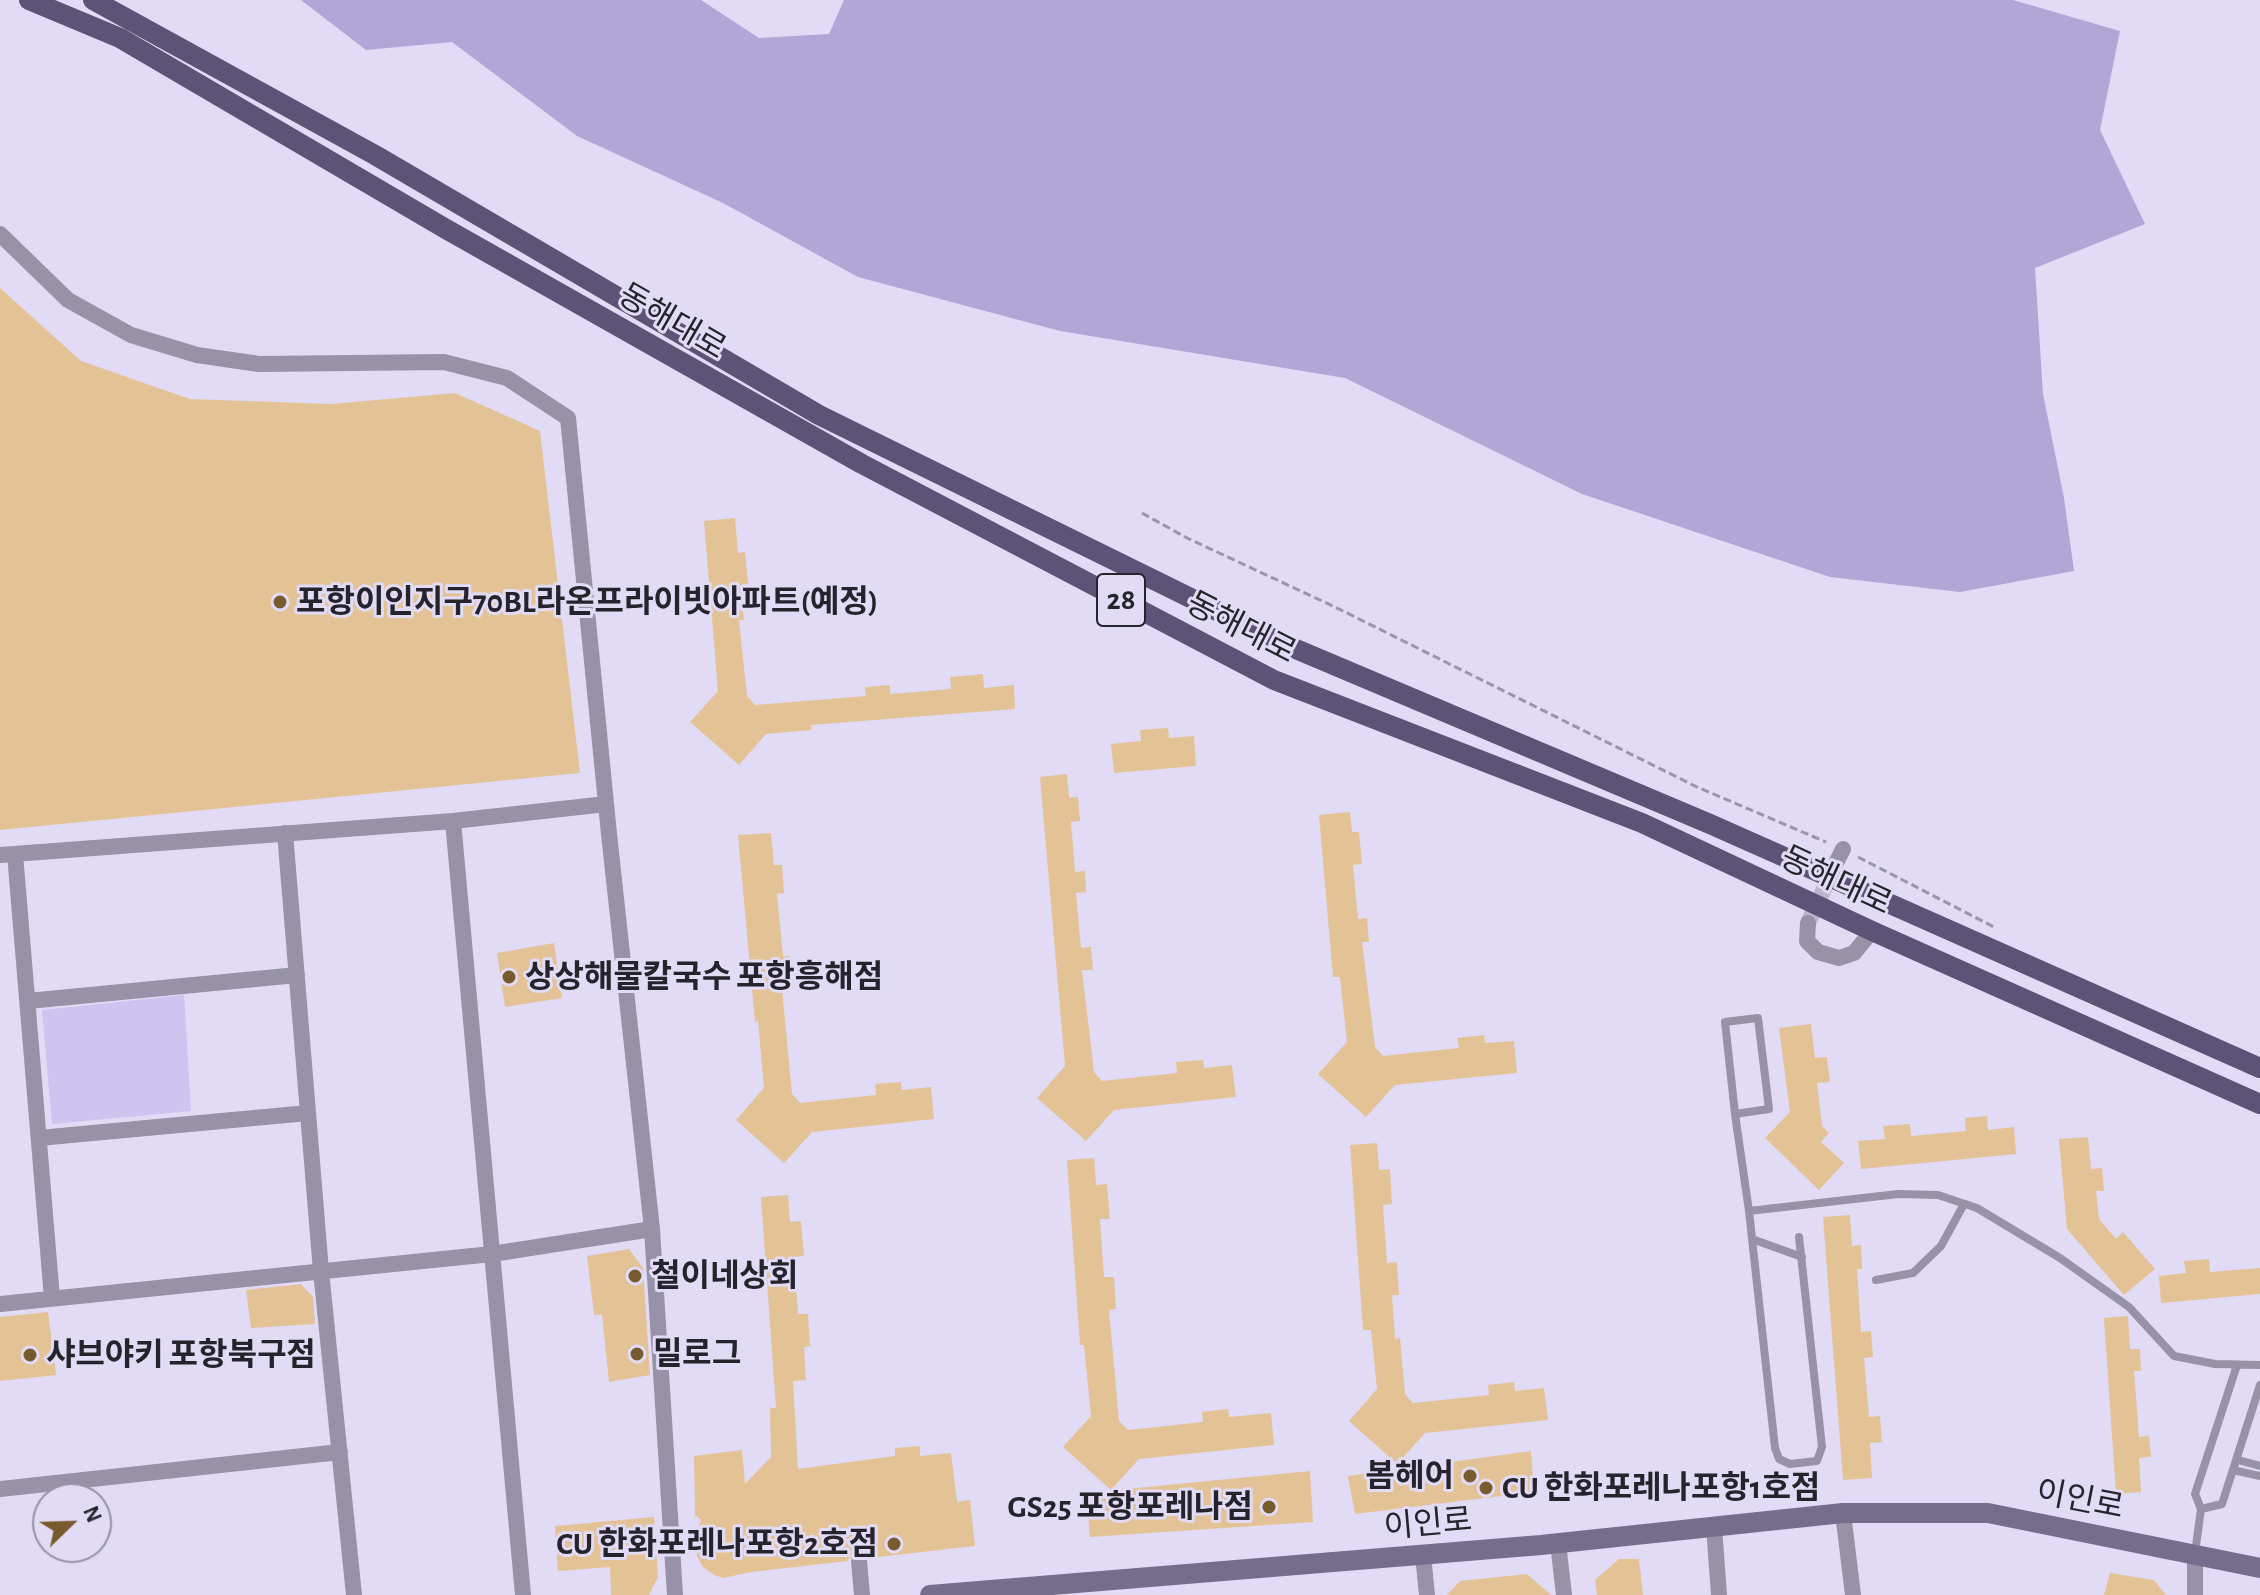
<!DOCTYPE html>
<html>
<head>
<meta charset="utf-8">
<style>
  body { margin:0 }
  #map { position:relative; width:2260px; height:1595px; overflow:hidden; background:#e1dbf5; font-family:"Alegreya Sans",sans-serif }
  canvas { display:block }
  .north { position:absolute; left:32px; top:1483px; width:80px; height:80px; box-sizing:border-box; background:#e1dbf5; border:2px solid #9691a5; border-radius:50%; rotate:67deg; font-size:22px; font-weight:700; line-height:32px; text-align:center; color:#25232c }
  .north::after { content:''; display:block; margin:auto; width:28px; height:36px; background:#785a2f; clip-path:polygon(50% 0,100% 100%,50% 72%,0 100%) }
</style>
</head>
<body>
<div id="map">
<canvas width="2260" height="1595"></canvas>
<div class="north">N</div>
</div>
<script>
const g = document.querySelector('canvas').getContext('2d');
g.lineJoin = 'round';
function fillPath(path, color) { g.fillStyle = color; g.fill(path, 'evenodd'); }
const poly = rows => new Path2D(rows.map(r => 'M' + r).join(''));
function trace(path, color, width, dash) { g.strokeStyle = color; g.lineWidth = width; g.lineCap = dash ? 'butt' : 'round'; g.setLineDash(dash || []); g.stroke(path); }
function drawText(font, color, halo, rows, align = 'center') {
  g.font = font + ' "Alegreya Sans","Noto Sans KR",sans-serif'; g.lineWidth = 6; g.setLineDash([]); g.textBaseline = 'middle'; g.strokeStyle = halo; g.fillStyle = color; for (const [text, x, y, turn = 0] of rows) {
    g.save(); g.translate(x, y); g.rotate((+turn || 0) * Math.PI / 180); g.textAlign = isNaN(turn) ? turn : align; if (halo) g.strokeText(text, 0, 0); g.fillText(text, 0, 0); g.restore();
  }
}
fillPath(poly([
  [184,995,191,1111,52,1124,42,1010]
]), '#cfc3ef');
fillPath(poly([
  [301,0,701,0,759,38,829,34,844,0,2013,0,2120,31,2100,130,2145,224,2035,268,2043,394,2064,498,2074,571,1960,592,1830,577,1582,494,1345,378,1060,331,858,277,723,203,577,136,452,42,366,50]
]), '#b2a6d6');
fillPath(poly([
  [0,288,81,361,190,399,331,404,455,393,540,431,580,773,0,830],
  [735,518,738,553,745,552,748,584,740,585,744,620,739,620,747,696,755,705,866,696,865,687,890,685,890,694,951,689,950,677,983,674,984,688,1014,685,1015,709,811,725,811,730,766,734,739,765,690,722,718,691,704,521],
  [1168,728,1169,738,1194,736,1196,766,1114,773,1111,744,1141,741,1140,730],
  [1067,774,1069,798,1078,797,1080,821,1071,822,1075,872,1085,871,1086,892,1076,893,1081,948,1091,947,1093,970,1082,970,1094,1072,1102,1081,1177,1073,1176,1062,1203,1060,1204,1068,1232,1065,1236,1097,1114,1110,1086,1141,1037,1098,1065,1066,1040,777],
  [1350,812,1352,832,1359,832,1362,864,1353,865,1358,919,1367,918,1369,942,1362,942,1375,1047,1383,1056,1459,1048,1457,1038,1484,1035,1485,1043,1514,1041,1517,1073,1395,1085,1366,1117,1318,1074,1347,1042,1340,977,1333,977,1319,815],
  [771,833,774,865,782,865,784,893,777,894,783,956,790,956,793,988,782,989,792,1094,800,1103,876,1095,875,1084,901,1082,902,1090,931,1087,934,1119,812,1132,784,1163,736,1120,764,1088,758,1021,755,1022,738,835],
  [554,943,562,998,505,1007,497,953],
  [1811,1024,1815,1058,1827,1057,1830,1082,1817,1083,1822,1126,1829,1133,1821,1142,1844,1163,1819,1190,1765,1138,1790,1112,1779,1028],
  [1987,1116,1988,1130,2014,1127,2016,1154,1861,1169,1858,1141,1885,1139,1883,1126,1910,1124,1911,1136,1966,1131,1965,1118],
  [2088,1137,2091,1169,2102,1168,2104,1191,2096,1191,2099,1219,2116,1239,2123,1232,2155,1269,2124,1295,2067,1229,2059,1139],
  [1377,1143,1379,1170,1390,1169,1392,1204,1383,1205,1387,1263,1397,1262,1399,1295,1392,1295,1395,1339,1400,1338,1405,1394,1413,1403,1489,1395,1488,1385,1514,1382,1515,1391,1544,1388,1548,1420,1425,1433,1397,1464,1349,1421,1377,1389,1371,1330,1363,1330,1350,1145],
  [1094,1158,1096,1185,1107,1184,1110,1219,1100,1219,1104,1277,1114,1277,1116,1309,1109,1310,1119,1421,1128,1430,1203,1422,1202,1412,1228,1409,1229,1417,1271,1413,1274,1445,1139,1459,1111,1490,1063,1447,1091,1416,1084,1345,1080,1345,1067,1160],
  [788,1195,790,1222,801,1221,804,1256,794,1257,798,1314,808,1314,810,1346,804,1347,806,1380,793,1381,798,1469,895,1456,895,1448,920,1446,920,1456,951,1453,957,1502,970,1500,975,1546,869,1558,864,1551,857,1550,852,1553,848,1561,751,1572,723,1578,714,1575,703,1567,697,1556,696,1536,701,1520,695,1515,694,1456,742,1450,745,1484,771,1457,770,1408,776,1408,761,1197],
  [1850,1215,1852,1246,1861,1245,1862,1269,1857,1269,1861,1332,1871,1331,1873,1357,1864,1358,1869,1417,1880,1416,1882,1442,1870,1443,1872,1478,1843,1480,1823,1217],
  [629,1249,643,1268,650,1375,609,1382,602,1314,594,1315,587,1256],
  [2209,1259,2210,1272,2260,1268,2260,1294,2161,1303,2159,1276,2186,1273,2184,1261],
  [301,1284,313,1297,315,1324,251,1328,246,1290],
  [48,1312,56,1375,0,1381,0,1317],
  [2128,1316,2130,1349,2140,1349,2141,1371,2134,1371,2139,1437,2149,1436,2151,1457,2139,1458,2141,1492,2116,1494,2104,1318],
  [1531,1451,1534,1492,1355,1514,1348,1476],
  [1310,1471,1313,1522,1090,1537,1086,1493],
  [654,1517,658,1577,649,1595,611,1595,610,1567,558,1571,555,1526],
  [1619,1559,1639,1559,1643,1595,1597,1595,1595,1580],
  [2110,1573,2154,1580,2166,1595,2104,1595],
  [1527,1574,1551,1595,1447,1595,1460,1581]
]), '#e3c296');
trace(poly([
  [1808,923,1835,866]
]), '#bbb6cd', 16, [16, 8]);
trace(poly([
  [1142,513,1187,538,1335,607,1697,787,1826,842],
  [1858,857,1994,927]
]), '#9a95a9', 3, [8, 4]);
trace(poly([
  [1735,1114,1769,1109,1758,1018,1725,1022,1735,1114,1749,1211,1898,1194,1938,1195,1977,1208,2060,1258,2129,1307,2174,1356,2215,1364,2260,1365],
  [1749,1211,1775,1448,1779,1459,1790,1464,1817,1461,1822,1447,1799,1237],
  [1752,1239,1802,1257],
  [1876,1280,1913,1273,1941,1246,1964,1204],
  [2238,1460,2260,1466],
  [2233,1470,2260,1476],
  [2201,1509,2222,1504,2260,1385],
  [2195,1553,2201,1509,2195,1494,2237,1365]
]), '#9792a7', 8);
trace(poly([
  [0,234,68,300,131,335,197,355,259,364,444,362,507,378,568,418,609,834,652,1229,675,1595],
  [453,821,523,1595],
  [285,833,321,1271,354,1595],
  [15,854,52,1298],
  [0,855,453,821,606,804],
  [1837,861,1843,849],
  [1808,923,1807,941,1818,952,1839,958,1854,953,1872,931],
  [28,1001,297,975],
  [39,1138,308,1113],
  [0,1304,492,1254,652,1229],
  [0,1489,340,1452],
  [1843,1513,1853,1595],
  [1714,1527,1719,1595],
  [1558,1543,1564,1595],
  [1423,1555,1427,1595],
  [859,1561,862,1595],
  [2195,1595,2195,1554]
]), '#9792a7', 16);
trace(poly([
  [930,1595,1541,1545,1843,1513,1988,1513,2260,1568]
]), '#756d8c', 20);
trace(poly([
  [29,0,120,38,446,229,862,464,1274,680,1642,823,1872,931,2260,1104],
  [93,0,375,155,819,415,1284,644,1710,824,2260,1068]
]), '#5d5377', 20);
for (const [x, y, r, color] of [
  [280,602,8,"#785a2f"],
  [509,977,8,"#785a2f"],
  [635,1276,8,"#785a2f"],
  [637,1354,8,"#785a2f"],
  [30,1355,8,"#785a2f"],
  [1470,1476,8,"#785a2f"],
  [1486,1488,8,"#785a2f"],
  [1269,1507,8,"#785a2f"],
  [894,1544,8,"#785a2f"]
]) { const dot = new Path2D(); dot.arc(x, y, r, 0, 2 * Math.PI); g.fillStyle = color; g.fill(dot); trace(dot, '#e1dbf5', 3); }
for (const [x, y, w] of [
  [1121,600,48]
]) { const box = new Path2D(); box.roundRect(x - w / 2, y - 26, w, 52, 6); g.fillStyle = '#e1dbf5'; g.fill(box); trace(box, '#25232c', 2); }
drawText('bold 30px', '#25232c', null, [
  ["28",1121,600]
]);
drawText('32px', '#25232c', '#e1dbf5', [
  ["동해대로",672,322,30],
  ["동해대로",1241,628,27],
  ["동해대로",1836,881,25],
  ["이인로",2080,1500,11],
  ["이인로",1428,1524,-5]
]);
drawText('bold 32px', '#25232c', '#e1dbf5', [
  ["포항이인지구70BL라온프라이빗아파트(예정)",296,602],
  ["상상해물칼국수 포항흥해점",525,977],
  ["철이네상회",651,1276],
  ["밀로그",653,1354],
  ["샤브야키 포항북구점",46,1355],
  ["봄헤어",1454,1476,"right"],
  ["CU 한화포레나포항1호점",1502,1488],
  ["GS25 포항포레나점",1253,1507,"right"],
  ["CU 한화포레나포항2호점",878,1544,"right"]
], 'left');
</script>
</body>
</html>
